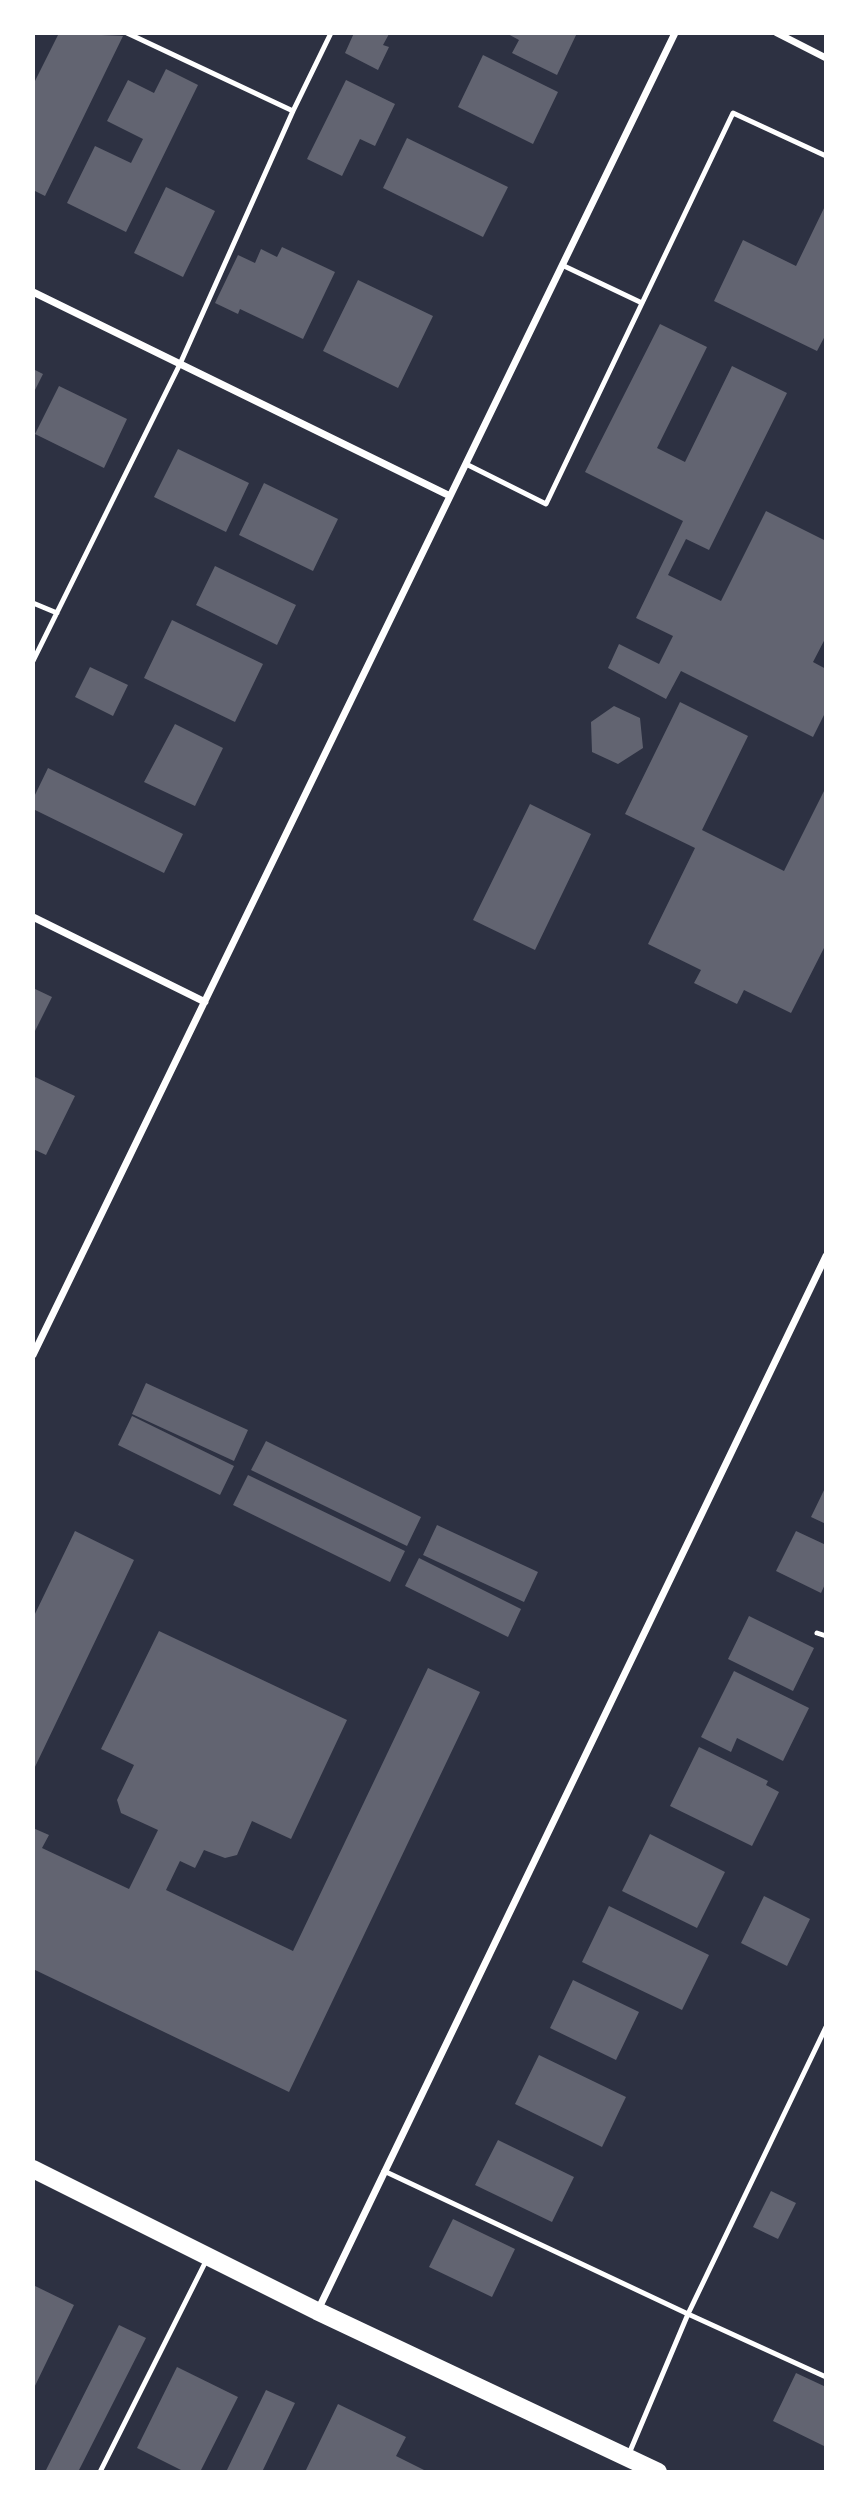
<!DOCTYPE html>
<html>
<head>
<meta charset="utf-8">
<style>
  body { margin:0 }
  #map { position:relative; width:859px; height:2505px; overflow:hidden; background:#2d3142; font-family:Helvetica,sans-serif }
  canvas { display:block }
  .frame { position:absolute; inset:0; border:35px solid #fff; pointer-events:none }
</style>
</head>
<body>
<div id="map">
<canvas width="859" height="2505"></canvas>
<div class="frame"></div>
</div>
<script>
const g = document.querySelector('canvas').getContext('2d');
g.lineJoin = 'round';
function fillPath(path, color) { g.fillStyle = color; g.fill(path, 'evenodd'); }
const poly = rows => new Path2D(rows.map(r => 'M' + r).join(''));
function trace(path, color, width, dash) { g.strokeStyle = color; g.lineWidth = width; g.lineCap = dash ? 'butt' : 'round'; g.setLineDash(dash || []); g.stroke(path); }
fillPath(poly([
  [59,33,123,36,45,196,33,190,33,85],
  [354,33,389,34,383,45,389,47,378,70,345,53],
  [506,33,577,33,557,75,512,53,519,40],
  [483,55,558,92,533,144,458,107],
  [166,69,198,85,126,232,67,203,95,146,131,163,143,139,107,121,128,80,154,93],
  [346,80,395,104,375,146,360,139,342,176,307,159],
  [407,138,508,187,483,237,383,188],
  [166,187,215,211,183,277,134,253],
  [826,204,826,334,817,351,714,301,743,240,796,266],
  [282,247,335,272,303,339,240,309,238,314,215,303,238,255,255,263,261,249,277,257],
  [358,280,433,316,398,388,323,351],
  [660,324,707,347,657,448,685,462,732,366,787,393,709,550,686,539,668,575,721,601,766,511,826,541,826,637,813,662,826,669,826,711,813,737,681,671,666,699,608,668,619,644,659,664,673,636,636,618,683,521,585,472],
  [33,369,43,374,33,394],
  [59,386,127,419,104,468,35,434],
  [178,449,249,483,226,532,154,497],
  [264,483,338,519,313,571,239,535],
  [215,566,296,605,277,645,196,605],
  [172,620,263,664,235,722,144,678],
  [90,667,128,685,113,716,75,697],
  [680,702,748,736,702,830,784,871,826,787,826,944,791,1013,744,990,737,1004,694,983,701,970,648,944,695,848,625,814],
  [614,706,640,718,643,748,618,764,592,752,591,722],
  [175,724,223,748,195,806,144,782],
  [48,768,183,834,164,873,33,809,33,799],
  [530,804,591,834,535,950,473,920],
  [33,988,52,997,33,1035],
  [33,1076,75,1096,46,1155,33,1149],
  [146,1383,248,1430,234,1461,132,1414],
  [132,1416,234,1466,220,1495,118,1445],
  [266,1441,421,1517,407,1546,251,1470],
  [248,1475,405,1551,390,1582,233,1505],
  [826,1486,826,1524,811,1517],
  [437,1525,538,1572,524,1602,423,1555],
  [75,1531,134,1560,33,1771,33,1618],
  [796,1531,826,1545,826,1582,821,1593,776,1571],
  [419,1558,521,1609,508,1637,405,1586],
  [749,1616,814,1648,793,1691,728,1659],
  [159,1631,347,1720,291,1839,252,1821,237,1855,225,1858,204,1850,195,1868,180,1861,166,1890,293,1951,428,1668,480,1692,289,2092,33,1969,33,1828,49,1835,42,1848,129,1889,158,1830,121,1813,117,1800,134,1765,101,1749],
  [734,1671,809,1708,783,1761,737,1738,731,1752,701,1737],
  [699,1747,768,1781,766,1785,779,1792,752,1846,670,1806],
  [650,1834,725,1872,697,1928,622,1891],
  [764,1896,810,1919,787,1966,741,1943],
  [609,1906,709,1955,682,2010,582,1962],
  [573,1980,639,2012,616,2060,550,2028],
  [539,2055,626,2097,602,2147,515,2104],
  [498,2140,574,2177,552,2222,475,2185],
  [771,2191,796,2203,778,2239,753,2227],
  [453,2219,515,2249,492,2297,429,2267],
  [33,2285,74,2305,33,2390],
  [119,2325,146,2338,78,2472,45,2472],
  [177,2367,238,2397,200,2472,185,2472,137,2448],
  [796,2373,826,2387,826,2447,773,2421],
  [266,2390,295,2403,262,2472,226,2472],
  [338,2404,406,2437,396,2456,428,2472,305,2472]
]), '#626471');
trace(poly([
  [127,33,293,111],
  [562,265,642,303],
  [466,464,546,504,733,113,826,156],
  [33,603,57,613],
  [33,661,180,364,293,111,331,33],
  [817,1633,826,1636],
  [384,2171,688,2314,826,2027],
  [628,2456,688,2314,826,2377],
  [100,2472,207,2259]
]), '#fff', 5);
trace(poly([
  [777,33,826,58],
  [33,292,450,496],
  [33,917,205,1002],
  [33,1355,675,33],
  [318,2310,826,1256]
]), '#fff', 7);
trace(poly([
  [33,2169,317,2311,658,2472]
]), '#fff', 18);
</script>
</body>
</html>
